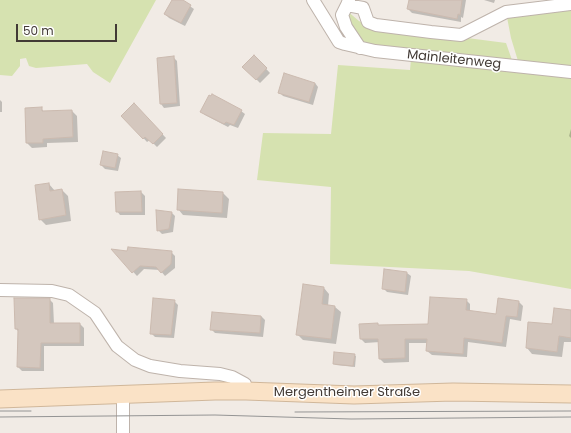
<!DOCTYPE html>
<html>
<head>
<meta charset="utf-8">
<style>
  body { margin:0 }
  #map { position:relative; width:571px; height:433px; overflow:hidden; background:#f1ebe5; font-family:Poppins,sans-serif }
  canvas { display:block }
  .scale { position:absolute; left:16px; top:24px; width:101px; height:18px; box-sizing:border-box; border:2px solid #423a35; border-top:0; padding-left:5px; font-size:12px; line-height:14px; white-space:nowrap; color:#423a35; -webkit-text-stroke:3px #fff; paint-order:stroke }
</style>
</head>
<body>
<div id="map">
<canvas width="571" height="433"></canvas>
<div class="scale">50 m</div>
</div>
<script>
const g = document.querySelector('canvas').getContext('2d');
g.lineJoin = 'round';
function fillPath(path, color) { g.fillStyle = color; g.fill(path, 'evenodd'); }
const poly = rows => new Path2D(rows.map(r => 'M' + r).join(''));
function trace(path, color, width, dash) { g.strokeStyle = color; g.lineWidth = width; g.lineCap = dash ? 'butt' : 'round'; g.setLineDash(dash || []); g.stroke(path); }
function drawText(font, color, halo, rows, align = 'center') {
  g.font = font + ' Poppins,sans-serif'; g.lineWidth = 3; g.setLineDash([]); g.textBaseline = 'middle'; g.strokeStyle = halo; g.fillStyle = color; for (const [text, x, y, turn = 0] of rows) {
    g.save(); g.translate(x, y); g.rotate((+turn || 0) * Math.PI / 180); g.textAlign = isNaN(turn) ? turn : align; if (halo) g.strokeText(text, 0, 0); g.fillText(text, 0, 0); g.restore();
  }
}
fillPath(poly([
  [0,0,156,0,110,83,93,72,87,64,36,68,29,66,26,58,20,59,20,66,12,76,0,75],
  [571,4,571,67,518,61,511,38,506,12],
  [346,10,359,21,367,25,506,43,513,63,375,45,365,45,351,27],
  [411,59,571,77,571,289,469,271,330,264,331,187,257,180,263,133,331,134,338,65,410,70]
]), '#d6e2b0');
fillPath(poly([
  [173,0,181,0,194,9,185,26,169,18,165,14],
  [410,0,466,0,463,18,461,17,461,22,412,13,408,9],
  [484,0,495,0,494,3],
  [254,56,270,73,260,83,244,67],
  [173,57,177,61,180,106,164,108,161,104],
  [315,83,318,87,313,105,283,96,279,92],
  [0,100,2,102,2,112,0,112],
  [134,104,166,138,157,147,150,140,147,142,123,116],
  [41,108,44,112,72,111,77,116,78,142,47,143,47,147,32,148,27,143],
  [241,111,245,114,238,128,230,125,228,127,205,115,201,112],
  [571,129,571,138,569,136],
  [117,155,121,158,118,171,105,169,101,165],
  [49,184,55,191,62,190,68,196,71,221,46,225,40,219],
  [179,190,223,193,229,199,227,218,183,215,178,209],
  [141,192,145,196,145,215,120,215,117,211],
  [171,212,175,216,173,232,162,234,158,230],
  [113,250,128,252,171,252,175,256,175,268,165,276,160,270,144,269,137,276],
  [407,273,411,276,408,295,387,292,383,288],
  [324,288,329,294,328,306,335,307,341,312,336,344,303,340,297,334],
  [49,299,53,303,54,324,80,324,84,328,84,346,44,346,44,371,22,371,18,367,19,332,16,329],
  [466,300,470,304,470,312,497,315,519,302,523,306,521,321,510,319,506,347,468,342,467,357,432,355,427,351,428,343,409,343,409,362,384,363,380,359,380,342,365,343,361,339,377,324,380,326,429,325],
  [174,301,178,305,174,338,155,337,151,333],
  [571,311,571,342,564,342,562,357,532,354,527,348],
  [261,316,265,320,263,337,215,333,211,329],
  [354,355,356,356,355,367,336,365,334,364]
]), '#0003');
const building = poly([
  [172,0,183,0,191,5,181,23,164,14,172,0],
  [409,0,462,0,460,15,458,14,457,19,407,9,409,0],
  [254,55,267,68,256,80,242,67,254,55],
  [174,56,177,103,160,104,157,58,174,56],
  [284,73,315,83,309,102,278,93,284,73],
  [212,94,242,110,234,125,226,122,224,124,200,112,209,95,211,96,212,94],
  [134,103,163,134,153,144,145,137,143,139,121,116,134,103],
  [42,107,42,111,72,110,73,137,43,139,43,143,26,143,25,108,42,107],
  [103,151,118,154,115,168,100,165,103,151],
  [49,183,50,191,62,189,66,215,39,220,35,185,49,183],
  [178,189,223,192,222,213,177,210,178,189],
  [141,191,142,212,116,212,115,192,141,191],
  [156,210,172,212,169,229,157,231,156,210],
  [128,247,172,251,171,264,161,273,156,267,140,266,132,273,111,249,127,251,128,247],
  [384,269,407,272,405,292,382,289,384,269],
  [303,284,324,287,322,304,335,306,331,339,296,335,303,284],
  [430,297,467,299,466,310,496,314,498,298,519,301,517,317,506,316,502,343,464,338,463,354,426,351,427,339,405,339,405,358,379,359,378,339,360,339,359,324,378,323,378,325,428,324,430,297],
  [14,298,50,298,50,323,80,323,80,343,41,343,40,368,17,367,18,329,15,329,14,298],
  [153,298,175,300,171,335,150,334,153,298],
  [554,308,571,310,571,338,559,336,557,352,526,348,528,322,552,324,554,308],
  [212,312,261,316,260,333,210,330,212,312],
  [334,352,355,354,353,366,333,364,334,352]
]);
fillPath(building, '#d4c7be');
trace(building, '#cbbaaf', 1);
const minor = poly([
  [313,0,339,42,345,44,375,51,571,72],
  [349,0,347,5,363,8,368,22,376,25,431,32,461,35,506,12,571,4],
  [347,5,342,15,346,27,360,48],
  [0,290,52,291,69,295,95,313,117,346,135,360,150,366,180,371,220,374,232,377,245,384,246,391],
  [123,394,123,433]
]);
const secondary = poly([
  [0,399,215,391,246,391,354,395,453,392,571,394]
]);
trace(minor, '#beb3ab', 14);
trace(secondary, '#d0b79a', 19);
trace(minor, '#fff', 12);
trace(secondary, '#fae2c6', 17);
trace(poly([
  [0,411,31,411],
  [295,412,571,411],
  [0,417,215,415,351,419,571,417]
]), '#949494', 1);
drawText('13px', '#423a35', '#fff', [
  ["Mainleitenweg",454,60,6],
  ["Mergentheimer Straße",347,393]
]);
</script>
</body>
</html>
